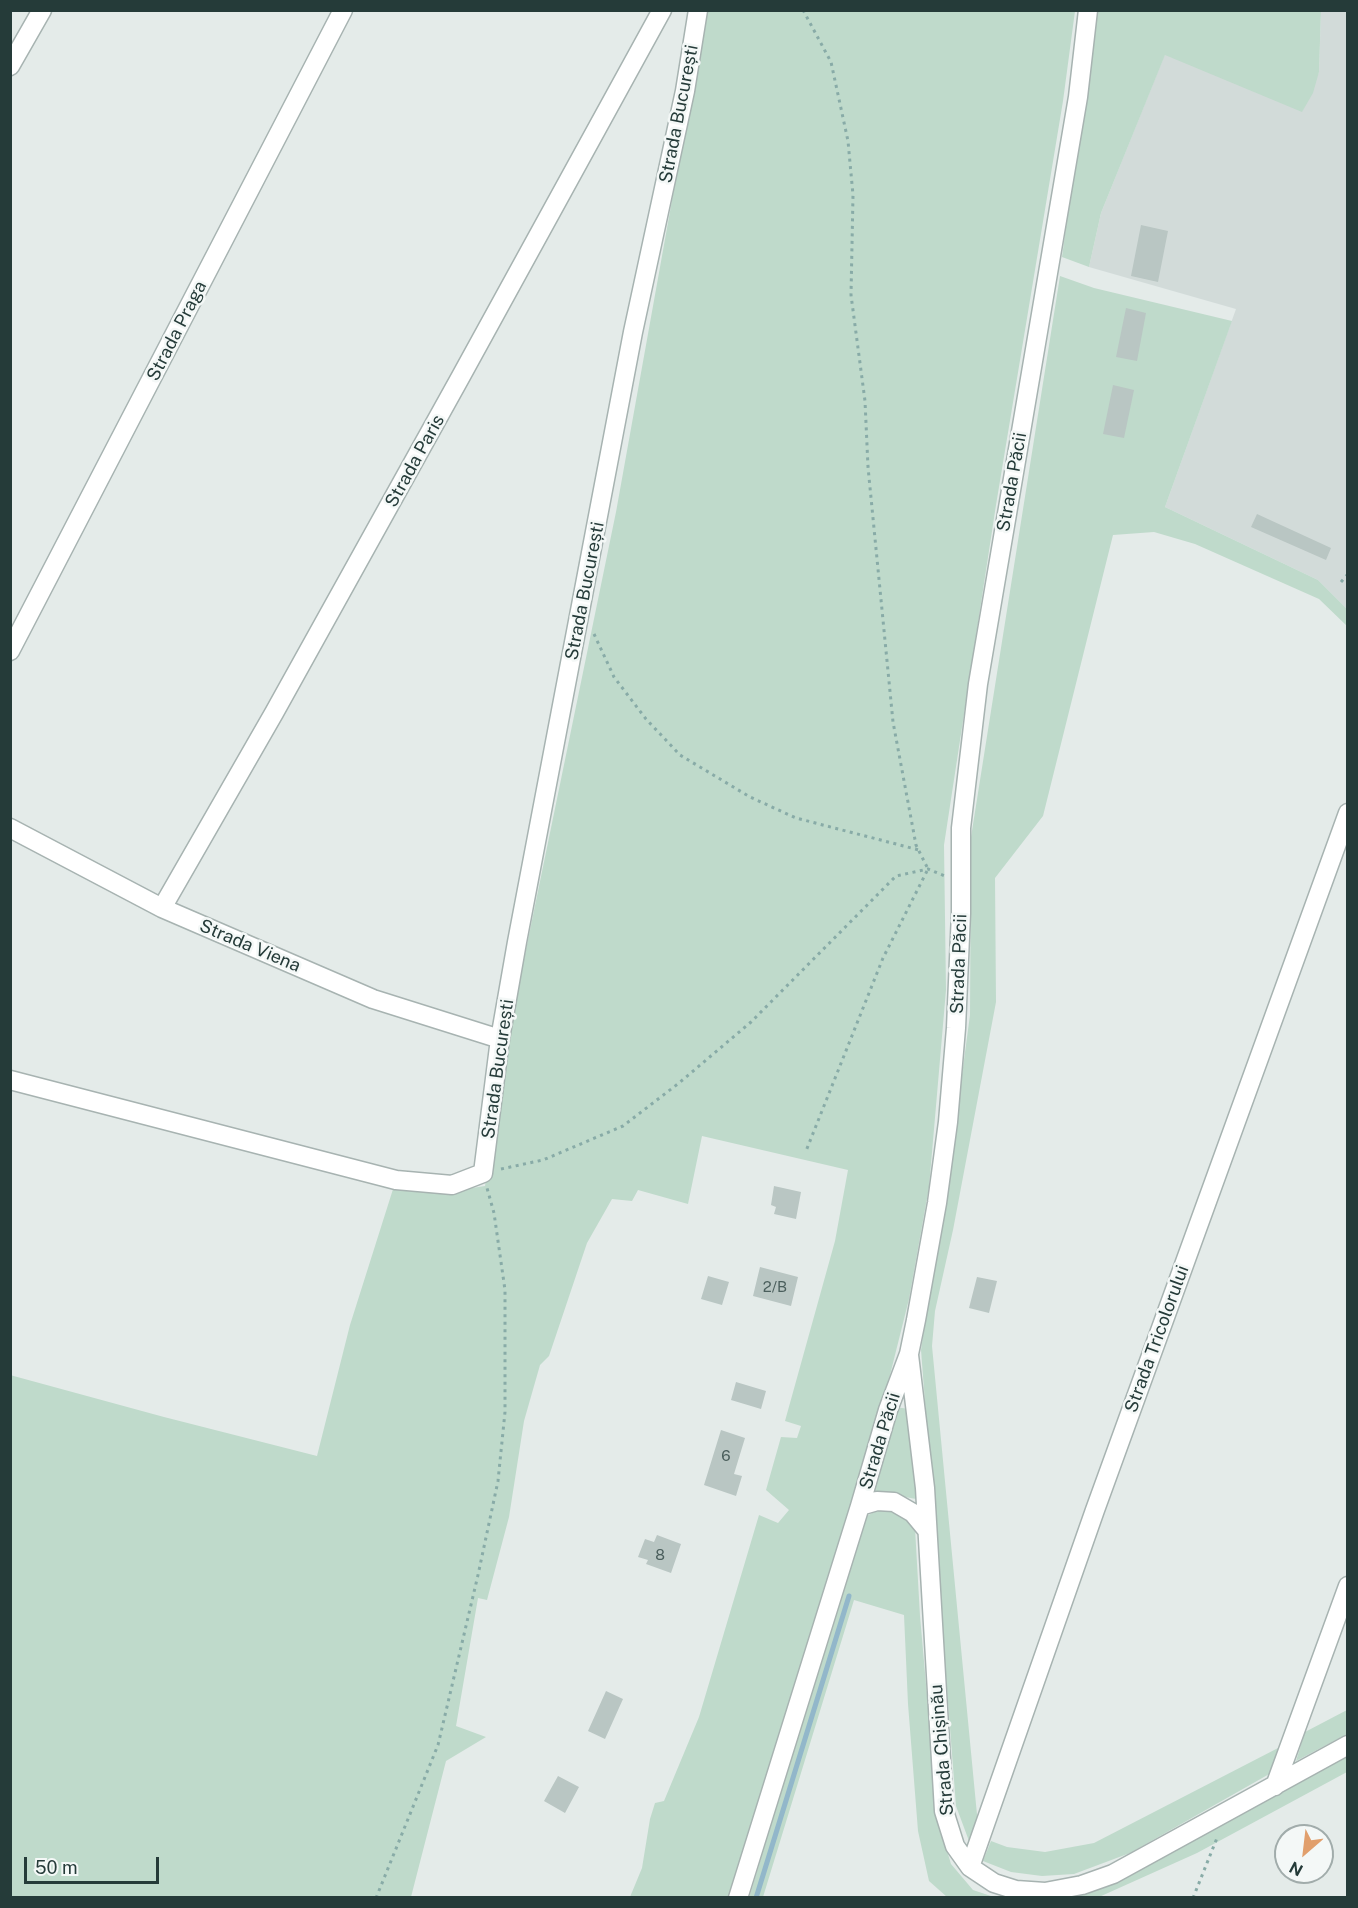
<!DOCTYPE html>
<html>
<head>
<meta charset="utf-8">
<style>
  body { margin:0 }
  #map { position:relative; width:1358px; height:1908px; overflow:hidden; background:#e4ebe9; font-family:"Public Sans",sans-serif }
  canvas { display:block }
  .frame { position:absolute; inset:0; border:12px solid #253b39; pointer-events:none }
  .north { position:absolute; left:1274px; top:1824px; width:60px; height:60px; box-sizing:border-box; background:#f4f8f7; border:2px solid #a1acab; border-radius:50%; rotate:208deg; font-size:16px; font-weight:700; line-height:24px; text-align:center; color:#253b39 }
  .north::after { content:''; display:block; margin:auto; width:21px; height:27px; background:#e19f6c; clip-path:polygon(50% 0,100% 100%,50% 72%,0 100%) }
  .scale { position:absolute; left:24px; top:1857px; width:135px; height:27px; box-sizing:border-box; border:3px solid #253b39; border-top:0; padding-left:8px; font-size:18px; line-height:21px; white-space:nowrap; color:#253b39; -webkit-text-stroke:4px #f4f8f7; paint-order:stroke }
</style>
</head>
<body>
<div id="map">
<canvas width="1358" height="1908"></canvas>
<div class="frame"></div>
<div class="north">N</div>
<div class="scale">50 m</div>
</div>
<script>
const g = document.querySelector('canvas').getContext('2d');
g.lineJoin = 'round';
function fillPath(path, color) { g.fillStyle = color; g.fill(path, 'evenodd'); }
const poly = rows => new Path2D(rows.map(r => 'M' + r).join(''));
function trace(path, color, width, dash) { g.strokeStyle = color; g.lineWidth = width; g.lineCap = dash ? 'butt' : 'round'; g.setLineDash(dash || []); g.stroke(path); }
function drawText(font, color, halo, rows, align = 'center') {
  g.font = font + ' "Public Sans",sans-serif'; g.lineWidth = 5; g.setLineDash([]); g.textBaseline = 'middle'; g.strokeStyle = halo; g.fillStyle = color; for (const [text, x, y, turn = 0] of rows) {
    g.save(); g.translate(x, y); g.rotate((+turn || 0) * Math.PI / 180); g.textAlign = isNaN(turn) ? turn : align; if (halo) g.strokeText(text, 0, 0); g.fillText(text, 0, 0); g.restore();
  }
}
fillPath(poly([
  [1321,11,1347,11,1347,609,1318,580,1165,507,1236,309,1089,267,1101,213,1165,54,1302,111,1319,72]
]), '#d2dbd9');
fillPath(poly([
  [706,11,1075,11,1063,101,996,505,944,845,946,990,929,1187,909,1299,890,1375,835,1561,748,1843,729,1897,630,1897,642,1868,650,1819,655,1803,664,1801,699,1717,759,1515,778,1523,789,1510,766,1490,781,1437,797,1438,801,1426,785,1421,835,1241,848,1170,702,1136,688,1204,638,1190,632,1201,612,1199,587,1243,549,1356,540,1365,524,1421,509,1517,487,1600,478,1598,456,1726,486,1737,446,1761,411,1897,11,1897,10,1375,164,1417,317,1456,350,1325,394,1186,446,1192,485,1186,516,998,616,512],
  [1095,11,1321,11,1319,72,1313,93,1302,112,1165,55,1101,213,1089,267,1062,257],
  [1060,276,1094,288,1232,321,1165,507,1318,580,1347,609,1347,626,1319,599,1195,544,1154,532,1113,535,1043,816,995,878,996,1002,953,1230,935,1311,932,1346,978,1825,969,1841,956,1806,921,1350,932,1273,946,1194,970,1015,971,837],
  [895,1407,909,1409,916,1499,872,1491],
  [890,1509,903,1516,915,1528,920,1616,938,1821,951,1864,973,1890,994,1897,947,1897,929,1881,918,1831,908,1704,904,1615,854,1600,763,1897,749,1898,863,1518,874,1512],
  [1347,1710,1347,1734,1296,1761,1305,1732],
  [1280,1747,1271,1773,1130,1853,1074,1874,1042,1876,1011,1872,983,1861,991,1841,1007,1847,1045,1852,1094,1843],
  [1347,1753,1347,1772,1197,1853,1099,1897,1069,1898]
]), '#bfdacb');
trace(poly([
  [756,1898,849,1596]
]), '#92b7ca', 5);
fillPath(poly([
  [1141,225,1168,231,1158,282,1131,276],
  [1126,308,1146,313,1137,361,1116,357],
  [1113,385,1134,390,1124,438,1103,434],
  [1257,514,1331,548,1326,560,1251,527],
  [774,1186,801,1192,796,1219,774,1214,776,1207,771,1205],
  [760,1267,798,1277,791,1306,753,1296],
  [708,1276,729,1282,722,1305,701,1299],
  [977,1277,997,1281,989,1313,969,1308],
  [736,1382,766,1391,761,1409,731,1400],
  [721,1430,745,1438,734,1474,742,1476,736,1496,704,1485],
  [657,1535,681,1544,671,1573,646,1564,648,1560,638,1557,645,1539,654,1542],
  [606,1691,623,1699,605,1739,588,1731],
  [558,1776,579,1787,565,1813,544,1801]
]), '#b9c6c3');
const minor = poly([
  [10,66,42,10],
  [10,651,343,10],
  [10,828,162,908,373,999,500,1039],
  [162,908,274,713,460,378,662,10],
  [10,1080,396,1180,452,1185,483,1173,500,1039,517,942,633,332,685,91,698,10],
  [909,1355,925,1488,944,1811,955,1846,970,1867,994,1883,1016,1890,1045,1892,1082,1885,1113,1874,1348,1745],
  [860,1506,877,1501,894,1502,913,1513,927,1530],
  [1275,1786,1348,1586],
  [970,1867,1095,1510,1348,813],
  [738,1898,860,1506,888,1410,909,1354,916,1320,937,1203,948,1122,956,1028,961,913,961,828,978,684,1078,97,1088,10]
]);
trace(minor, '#a7b3b1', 21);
trace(poly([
  [803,10,831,62,848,141,853,195,851,295,865,401,868,467,893,722,916,845,928,869,883,958,806,1151],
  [1341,582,1348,574],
  [594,634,614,677,646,719,680,755,750,797,796,818,919,850],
  [501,1169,543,1160,623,1126,679,1083,751,1022,896,876,928,869,945,876],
  [376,1898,438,1745,478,1575,498,1481,505,1412,505,1290,494,1213,487,1188],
  [1193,1898,1217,1838]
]), '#88aba7', 3, [3, 4.5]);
trace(minor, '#fff', 18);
drawText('15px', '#4a5e5c', null, [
  ["2/B",775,1287],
  ["6",726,1456],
  ["8",660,1555]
]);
drawText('18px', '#253b39', '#f4f8f7', [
  ["Strada București",679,114,-79],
  ["Strada Praga",177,331,-63],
  ["Strada Paris",415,461,-61],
  ["Strada Păcii",1012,482,-80],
  ["Strada București",585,591,-79],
  ["Strada Viena",250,946,23],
  ["Strada Păcii",959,964,-88],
  ["Strada București",498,1069,-82],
  ["Strada Tricolorului",1157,1339,-70],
  ["Strada Păcii",880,1441,-73],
  ["Strada Chișinău",942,1750,-95]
]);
</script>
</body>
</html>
